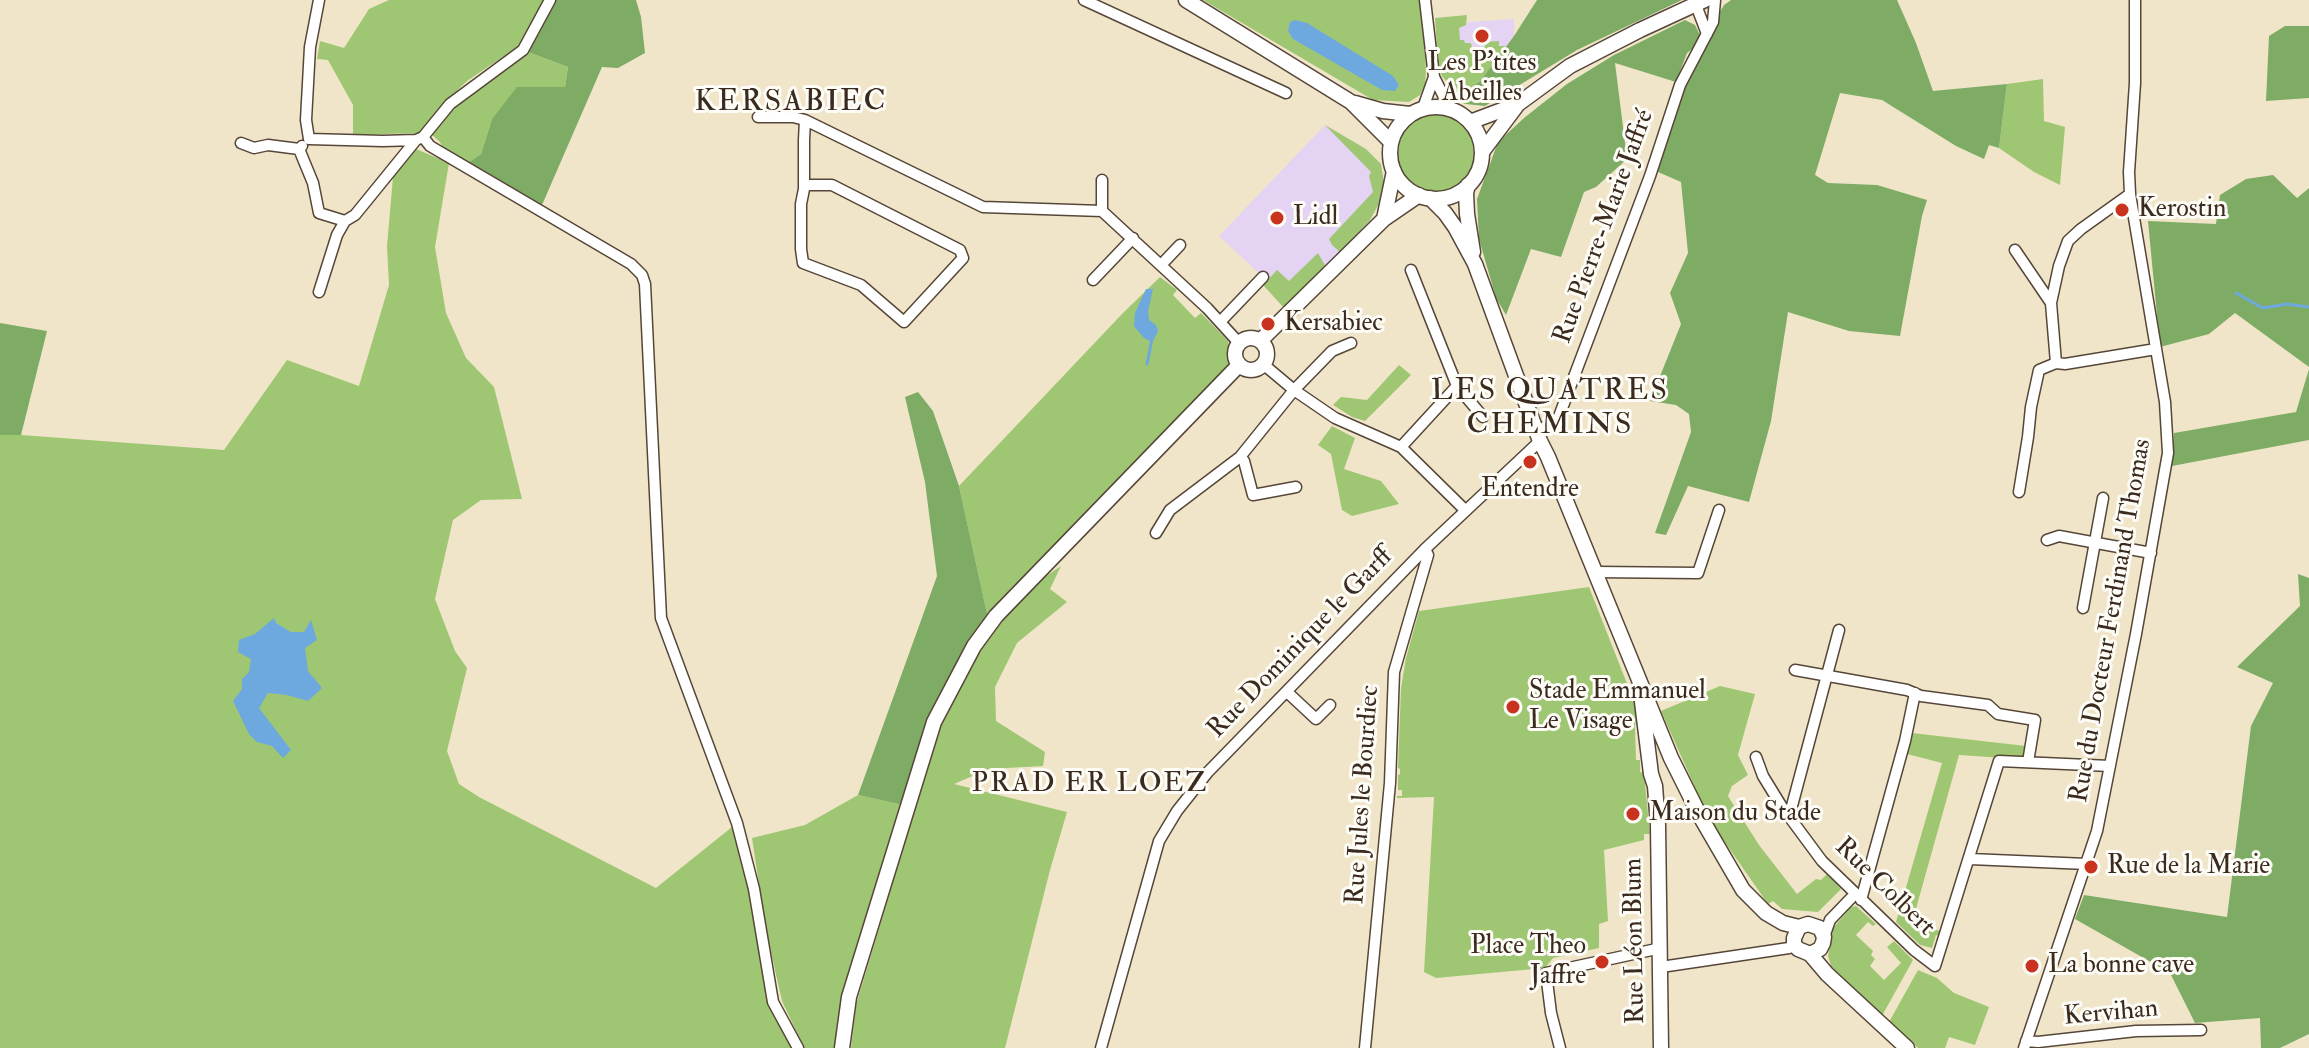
<!DOCTYPE html>
<html>
<head>
<meta charset="utf-8">
<style>
  body { margin:0 }
  canvas { display:block; background:#f0e5c9 }
</style>
</head>
<body>
<canvas width="2309" height="1048"></canvas>
<script>
const g = document.querySelector('canvas').getContext('2d');
g.lineJoin = 'round';
function fillPath(path, color) { g.fillStyle = color; g.fill(path, 'evenodd'); }
const poly = rows => new Path2D(rows.map(r => 'M' + r).join(''));
function trace(path, color, width, dash) { g.strokeStyle = color; g.lineWidth = width; g.lineCap = dash ? 'butt' : 'round'; g.setLineDash(dash || []); g.stroke(path); }
function drawText(font, color, halo, rows, align = 'center') {
  g.font = font + ' "IM FELL Double Pica",serif'; g.lineWidth = 6; g.setLineDash([]); g.textBaseline = 'middle'; g.strokeStyle = halo; g.fillStyle = color; for (const [text, x, y, turn = 0] of rows) {
    g.save(); g.translate(x, y); g.rotate((+turn || 0) * Math.PI / 180); g.textAlign = isNaN(turn) ? turn : align; if (halo) g.strokeText(text, 0, 0); g.fillText(text, 0, 0); g.restore();
  }
}
fillPath(poly([
  [1514,19,1514,36,1480,81,1444,38,1468,22],
  [1325,125,1366,149,1381,164,1384,183,1381,200,1370,220,1355,237,1290,302,1219,236]
]), '#e4d3f2');
fillPath(poly([
  [389,0,545,0,519,46,467,81,441,106,420,133,353,135,353,105,328,60,317,59,320,41,344,48,369,9],
  [1203,0,1419,0,1422,14,1426,70,1425,86,1420,95,1409,102,1373,100],
  [1467,15,1466,25,1459,28,1460,40,1464,40,1465,43,1471,43,1472,48,1485,47,1485,42,1499,41,1499,46,1505,46,1505,48,1480,81,1465,92,1466,104,1464,104,1442,76,1438,67,1435,18],
  [528,52,568,67,565,87,492,119,481,154,469,162,445,150,439,141,432,135,458,103],
  [2043,79,2044,121,2065,127,2060,185,2034,172,1999,148,2007,84],
  '1396 153a39 39 0 1 1 78 0a39 39 0 1 1-78 0Z',
  [1325,125,1366,149,1381,164,1384,183,1381,200,1370,220,1340,252,1332,245,1329,239,1373,192,1369,176,1371,172],
  [416,149,449,163,435,247,446,313,466,358,494,387,522,499,481,500,453,520,435,599,455,651,467,668,447,751,459,784,479,797,656,888,737,823,773,1002,797,1048,0,1048,0,435,21,435,224,450,287,360,359,386,389,285,387,246,393,177],
  [1318,253,1326,267,1285,309,1263,285,1277,270,1289,281],
  [1160,277,1177,290,1173,295,1195,318,1201,313,1228,341,1232,363,988,618,959,486,1122,314],
  [1399,365,1411,375,1365,421,1352,417,1333,405,1341,397,1367,400],
  [1332,426,1355,438,1344,469,1381,481,1399,504,1352,516,1342,510,1331,454,1318,445],
  [1061,566,1050,589,1067,602,1017,643,995,687,996,721,1045,752,1043,766,989,769,954,784,1067,812,1050,870,1005,1048,851,1048,856,1005,942,719,974,656,997,625,1034,584],
  [1589,587,1637,709,1635,728,1636,760,1640,760,1640,772,1644,773,1650,834,1644,834,1644,840,1604,850,1608,921,1599,924,1599,948,1553,958,1545,968,1436,978,1424,972,1434,797,1397,798,1397,796,1402,796,1402,790,1398,790,1398,775,1400,774,1400,769,1398,768,1401,688,1406,658,1419,611],
  [1720,686,1755,694,1738,755,1748,775,1732,786,1728,796,1759,845,1797,894,1816,879,1821,880,1827,874,1841,889,1818,912,1782,909,1773,901,1768,904,1710,821,1661,711],
  [1912,733,2026,746,2024,756,2020,759,1959,755,1912,923,1944,932,1942,937,1936,935,1932,948,1920,945,1896,922,1942,763,1907,754],
  [858,795,903,805,837,1021,836,1048,804,1048,782,1001,766,930,752,838,805,825],
  [1856,906,1876,924,1873,926,1868,922,1856,935,1873,951,1871,955,1875,959,1870,966,1884,980,1901,963,1887,947,1894,941,1913,960,1883,1014,1878,1015,1831,966,1828,956,1833,928,1851,907],
  [1918,970,1937,978,1954,993,1989,1007,1975,1045,1949,1037,1945,1048,1918,1048,1889,1022]
]), '#9fc773');
fillPath(poly([
  [556,0,636,0,641,17,645,53,618,68,602,67,542,205,469,162,481,154,492,119,517,87,565,87,568,67,528,52],
  [1537,0,1682,0,1577,50,1485,106,1466,104,1465,92,1480,81,1514,36],
  [1731,0,1897,0,1916,43,1933,91,2007,84,1999,148,1989,145,1984,159,1956,146,1882,100,1840,93,1815,175,1828,183,1877,185,1927,200,1922,216,1900,336,1849,331,1788,312,1771,421,1749,502,1688,486,1666,535,1655,533,1691,432,1689,414,1676,405,1650,401,1681,324,1670,293,1688,253,1681,182,1658,172,1662,138,1707,34,1724,5],
  [1685,20,1695,25,1700,35,1699,44,1687,53,1676,82,1615,63,1627,159,1596,187,1584,192,1561,257,1531,249,1506,315,1496,298,1479,239,1477,199,1498,142,1524,118,1567,84,1614,55],
  [2285,26,2309,26,2309,98,2266,101,2269,36],
  [2273,175,2297,198,2309,188,2309,367,2235,313,2209,334,2160,347,2148,221,2216,224,2220,195,2246,179],
  [0,323,47,331,21,435,0,435],
  [2309,369,2309,440,2172,466,2174,433,2296,412],
  [918,392,933,411,959,486,988,618,967,647,929,718,903,805,858,795,937,576,925,482,905,397],
  [2298,574,2309,578,2309,1034,2280,1048,2261,1048,2260,1018,2195,1023,2170,973,2075,919,2084,895,2227,917,2251,726,2273,683,2237,667,2300,606]
]), '#7fac65');
fillPath(poly([
  [1295,20,1307,23,1393,76,1399,85,1395,91,1382,90,1293,39,1288,31,1290,22],
  [1146,289,1153,289,1148,311,1149,320,1156,325,1158,331,1154,339,1150,341,1144,338,1134,326,1135,313],
  [274,618,276,623,291,632,304,632,311,620,317,640,305,648,308,671,322,688,308,701,287,695,268,693,259,708,291,750,283,758,272,746,257,742,249,734,233,701,242,689,242,679,249,672,251,659,238,652,239,640,255,634]
]), '#6da8de');
trace(poly([
  [2236,293,2263,308,2287,304,2309,307],
  [1147,364,1152,339]
]), '#6da8de', 3);
const street = poly([
  [319,0,310,47,306,120,309,139,383,141,416,140,423,137],
  [550,0,523,50,450,104,423,137,430,146,631,264,642,275,645,284,661,618,737,823,754,889,773,1002,798,1048],
  [1084,0,1286,93],
  [1425,0,1434,77,1450,109],
  [1696,5,1707,34],
  [1423,108,1434,77],
  [758,117,793,117,805,120,983,207,1102,211,1207,308,1239,343],
  [241,143,254,148,268,145,299,149,302,146],
  [299,149,313,183,319,213,345,221],
  [1102,180,1102,211],
  [804,185,832,185,960,250,963,258,904,322,861,285,803,263,801,249,801,204,804,189,804,140,805,120],
  [2015,250,2051,303],
  [1161,265,1180,245],
  [1093,280,1133,238],
  [319,292,337,235,345,221,355,215,416,140],
  [1220,322,1263,277],
  [2056,363,2065,364,2156,349],
  [1263,364,1294,390,1335,418,1401,447,1465,510],
  [1457,386,1483,417],
  [1540,430,1558,419,1650,176,1680,85,1713,22,1715,0],
  [1401,447,1457,386,1411,270],
  [1240,457,1244,461,1253,495,1296,487],
  [2019,492,2028,437,2031,407,2039,370,2056,363,2051,303,2059,266,2068,241,2081,229,2130,194],
  [1156,533,1170,510,1240,457,1294,390,1332,351,1351,343],
  [2047,540,2059,536,2151,553],
  [1596,572,1698,573,1719,510],
  [2083,608,2103,498],
  [1795,670,1907,690,1921,696,1988,705,1998,714,2035,720,2028,762],
  [1287,692,1316,719,1330,705],
  [1756,757,1763,776,1782,807,1822,861,1914,950,1935,966,1999,761,2110,766],
  [1789,817,1839,630],
  [1970,859,2087,864],
  [1861,900,1905,741,1915,693],
  [1824,937,1830,920,1855,894],
  [1661,967,1789,948,1794,944],
  [2026,1041,2038,1042,2136,1031,2201,1030],
  [1101,1048,1159,841,1177,811,1208,772,1425,549,1540,441],
  [1365,1048,1390,783,1394,672,1428,555,1425,549],
  [1560,1048,1551,1013,1546,973,1661,948],
  [2024,1048,2097,831,2136,634,2168,453,2165,402,2130,194,2129,172,2135,83,2135,0]
]);
const secondary = poly([
  [1186,0,1351,102,1391,142],
  [1355,103,1383,111,1410,114],
  '1390 153a46 46 0 1 1 92 0a46 46 0 1 1-92 0Z',
  [1470,122,1518,104],
  [1482,152,1518,104,1570,66,1640,30,1705,0],
  [1468,185,1466,193,1467,214,1473,252],
  [1430,198,1445,213,1455,227,1475,264,1540,441,1548,457,1671,758,1700,816,1743,890,1766,913,1783,923,1799,927],
  [1384,219,1394,171],
  '1235 354a16 16 0 1 1 32 0a16 16 0 1 1-32 0Z',
  [1260,341,1384,219,1419,195],
  [1642,702,1651,774,1655,786,1658,825,1661,1048],
  [1799,927,1794,938,1794,944,1798,949,1810,954,1827,974,1907,1048],
  [1799,927,1808,924,1820,928,1824,937,1823,943,1820,949,1810,954],
  [842,1048,849,997,934,722,974,646,996,616,1239,365]
]);
trace(street, '#564638', 13);
trace(secondary, '#564638', 17);
trace(street, '#fff', 10);
trace(secondary, '#fff', 14);
for (const [x, y, r, color] of [
  [1482,36,8,"#c8321e"],
  [2122,210,8,"#c8321e"],
  [1277,218,8,"#c8321e"],
  [1268,324,8,"#c8321e"],
  [1530,462,8,"#c8321e"],
  [1513,707,8,"#c8321e"],
  [1633,814,8,"#c8321e"],
  [2091,867,8,"#c8321e"],
  [1602,962,8,"#c8321e"],
  [2032,966,8,"#c8321e"]
]) { const dot = new Path2D(); dot.arc(x, y, r, 0, 2 * Math.PI); g.fillStyle = color; g.fill(dot); trace(dot, '#fdfcf7', 3); }
drawText('26px', '#3b2a1e', '#fdfcf7', [
  ["Les P'tites",1482,64,"center"],
  ["Abeilles",1482,94,"center"],
  ["Kerostin",2138,210],
  ["Lidl",1293,218],
  ["Kersabiec",1284,324],
  ["Entendre",1530,490,"center"],
  ["Stade Emmanuel",1529,692],
  ["Le Visage",1529,722],
  ["Maison du Stade",1649,814],
  ["Rue de la Marie",2107,867],
  ["Place Theo",1586,947,"right"],
  ["Jaffre",1586,977,"right"],
  ["La bonne cave",2048,966]
], 'left');
drawText('26px', '#3b2a1e', '#fdfcf7', [
  ["Rue Pierre-Marie Jaffré",1605,227,-70],
  ["Rue du Docteur Ferdinand Thomas",2112,621,-80],
  ["Rue Dominique le Garff",1301,644,-46],
  ["Rue Jules le Bourdiec",1364,795,-86],
  ["Rue Colbert",1884,888,44],
  ["Rue Léon Blum",1636,941,-91],
  ["Kervihan",2111,1014,-5]
]);
g.letterSpacing = '2px';
drawText('28px', '#3b2a1e', '#fdfcf7', [
  ["PRAD ER LOEZ",1090,785]
]);
g.letterSpacing = '0px';
g.letterSpacing = '2px';
drawText('30px', '#3b2a1e', '#fdfcf7', [
  ["KERSABIEC",791,104],
  ["LES QUATRES",1550,393],
  ["CHEMINS",1550,427]
]);
g.letterSpacing = '0px';
</script>
</body>
</html>
